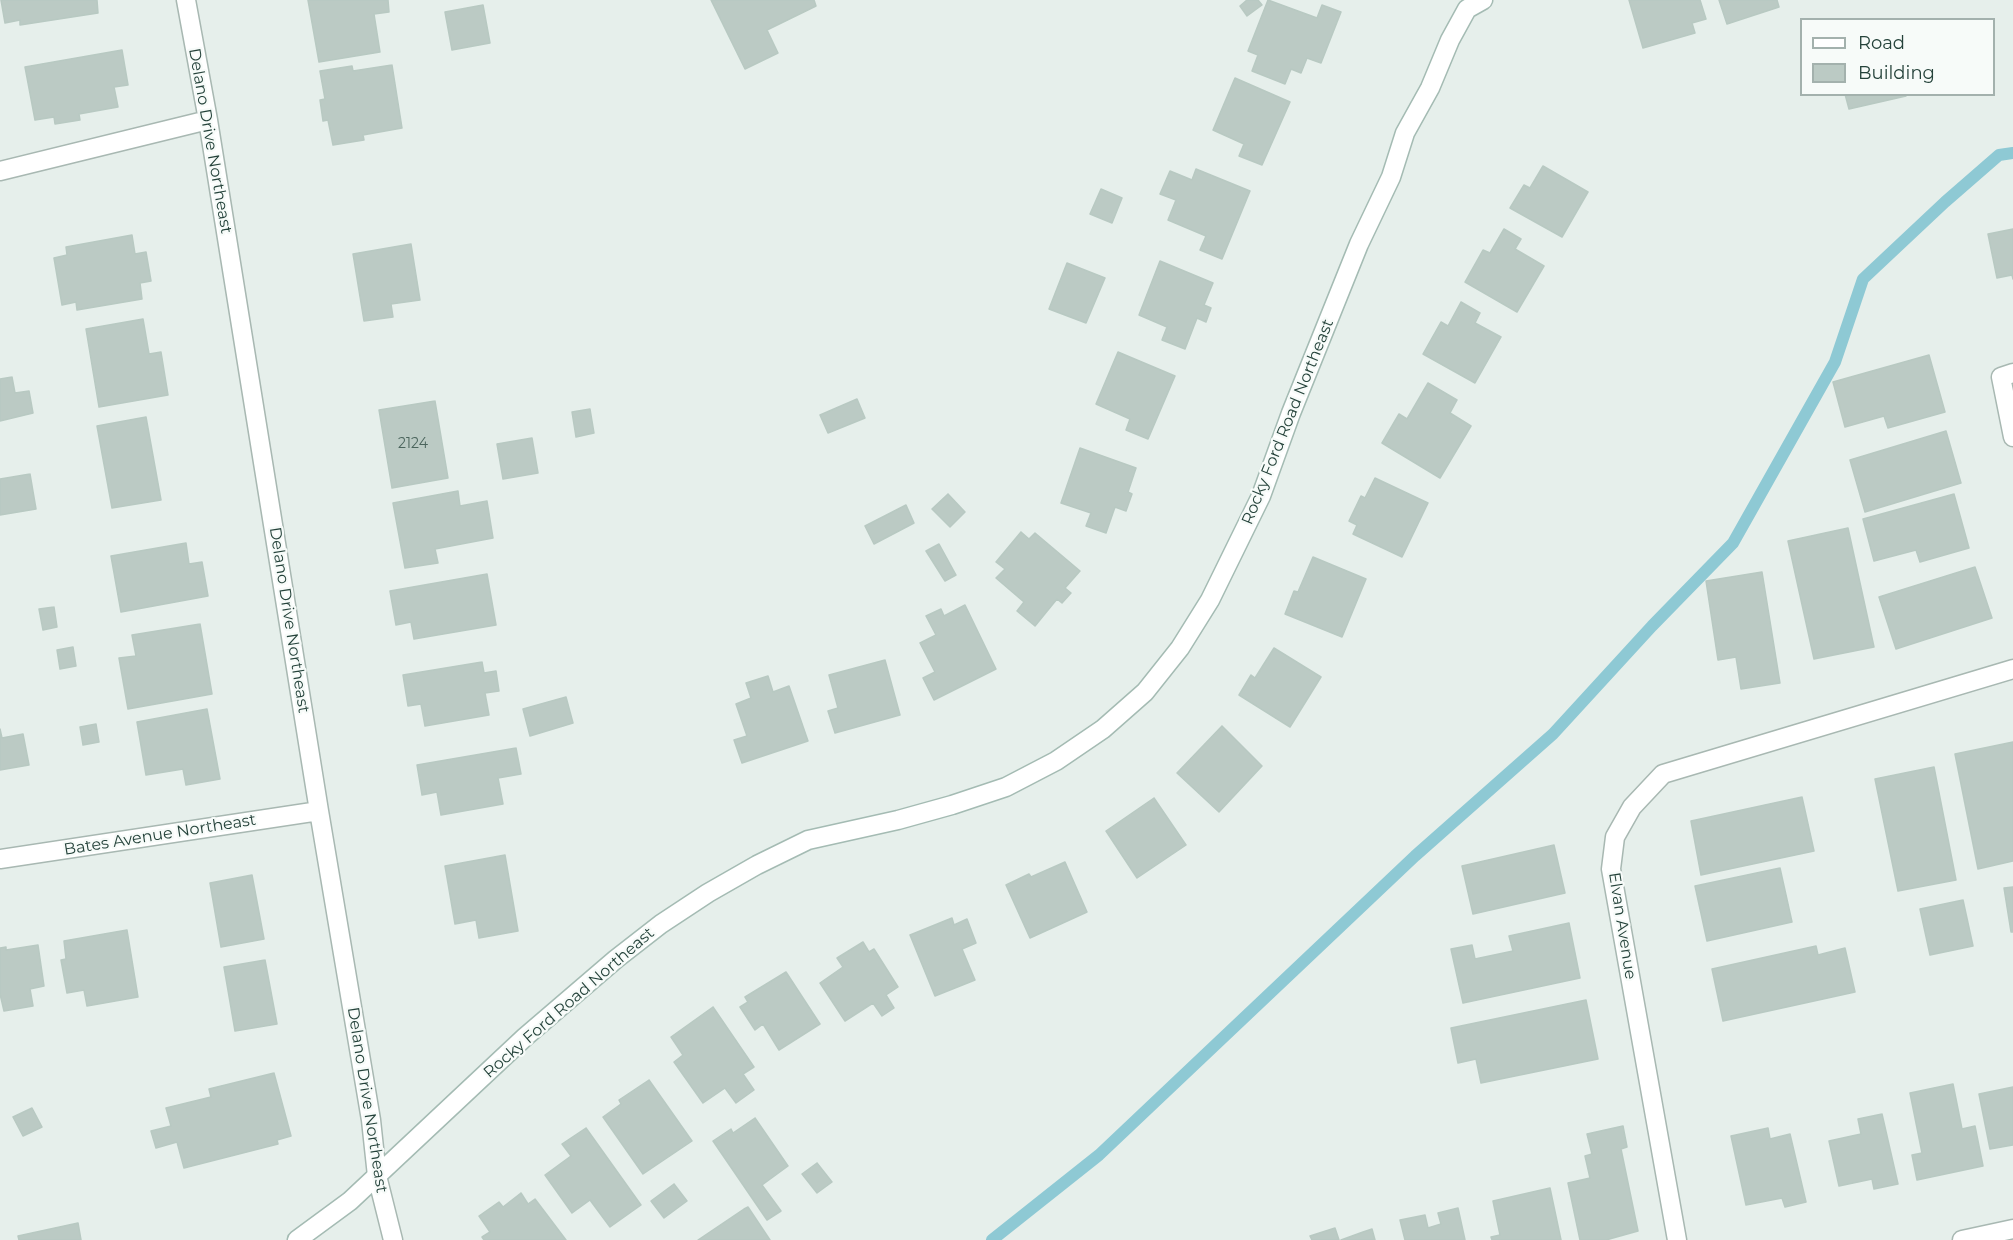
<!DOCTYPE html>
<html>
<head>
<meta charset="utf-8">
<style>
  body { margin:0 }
  #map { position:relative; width:2013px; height:1240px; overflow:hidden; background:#e6efeb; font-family:Montserrat,sans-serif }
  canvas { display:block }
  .legend { position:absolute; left:1800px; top:18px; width:195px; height:78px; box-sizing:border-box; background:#f7fbf9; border:2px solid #a3b1ad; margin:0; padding:8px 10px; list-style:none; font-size:18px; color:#24423a }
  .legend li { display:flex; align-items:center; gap:12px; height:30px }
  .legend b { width:30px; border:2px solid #a3b1ad }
</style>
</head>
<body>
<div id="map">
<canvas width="2013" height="1240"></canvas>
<ul class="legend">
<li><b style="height:8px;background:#fff"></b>Road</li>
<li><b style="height:16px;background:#bbcac4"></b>Building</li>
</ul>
</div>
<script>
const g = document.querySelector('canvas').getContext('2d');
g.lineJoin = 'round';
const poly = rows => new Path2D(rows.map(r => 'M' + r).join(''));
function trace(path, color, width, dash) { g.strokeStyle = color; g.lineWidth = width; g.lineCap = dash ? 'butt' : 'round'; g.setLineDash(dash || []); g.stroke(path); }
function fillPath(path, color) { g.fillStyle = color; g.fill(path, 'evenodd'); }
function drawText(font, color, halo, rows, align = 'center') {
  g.font = font + ' Montserrat,sans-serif'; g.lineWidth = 4.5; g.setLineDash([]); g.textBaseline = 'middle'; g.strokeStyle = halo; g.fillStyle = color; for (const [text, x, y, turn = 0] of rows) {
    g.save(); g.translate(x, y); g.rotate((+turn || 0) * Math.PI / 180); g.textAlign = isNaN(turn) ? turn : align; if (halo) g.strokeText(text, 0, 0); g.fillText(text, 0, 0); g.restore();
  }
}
trace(poly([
  [992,1240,1099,1155,1415,856,1553,734,1652,626,1733,543,1835,362,1863,279,1945,202,1999,155,2013,153]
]), '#8ec9d4', 12);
const building = poly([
  [1,0,97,0,98,13,20,25,20,20,5,23,1,0],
  [308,0,388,0,389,12,374,14,380,52,319,62,308,0],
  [711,0,814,0,816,6,767,30,778,53,745,69,711,0],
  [1247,0,1258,0,1262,5,1247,16,1240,6,1247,0],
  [1268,0,1317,18,1322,5,1341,12,1321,63,1307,58,1301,73,1291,69,1285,84,1252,71,1258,55,1248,51,1268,0],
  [1629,0,1700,0,1706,19,1692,23,1695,33,1643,48,1629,0],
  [1719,0,1777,0,1779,7,1727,24,1719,0],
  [483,5,490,43,452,50,445,12,483,5],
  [122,50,128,85,114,87,118,107,79,114,80,120,55,124,54,117,35,120,25,67,122,50],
  [392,65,402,128,363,135,364,140,333,145,328,120,323,121,320,100,325,99,320,71,352,66,353,71,392,65],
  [1235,78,1290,102,1262,165,1239,156,1244,144,1213,130,1235,78],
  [1845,94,1906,94,1906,96,1849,109,1845,94],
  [1543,166,1588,192,1562,237,1510,208,1524,185,1530,188,1543,166],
  [1196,169,1250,191,1222,259,1200,250,1206,236,1168,220,1176,200,1160,194,1170,171,1192,180,1196,169],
  [1101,189,1122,198,1112,223,1090,214,1101,189],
  [1504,229,1521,239,1515,249,1544,266,1517,312,1465,282,1483,250,1490,253,1504,229],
  [2013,229,2013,279,2012,275,1997,278,1988,234,2013,229],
  [132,235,135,254,146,252,151,281,140,283,142,299,77,310,76,302,62,305,54,258,67,255,66,247,132,235],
  [411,244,420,300,391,304,393,317,364,321,353,254,411,244],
  [1160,261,1213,283,1204,305,1211,308,1206,322,1197,318,1185,349,1162,340,1167,327,1139,315,1160,261],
  [1067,263,1105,278,1086,323,1049,309,1067,263],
  [1461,302,1480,313,1475,323,1501,337,1475,383,1423,354,1441,322,1448,326,1461,302],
  [143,319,149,354,161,352,168,395,99,407,86,329,143,319],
  [1118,352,1175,376,1148,439,1126,430,1130,419,1096,404,1118,352],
  [1929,355,1945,412,1888,428,1884,416,1845,427,1833,382,1929,355],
  [12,377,15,393,29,391,33,413,0,421,0,379,12,377],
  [1428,383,1457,400,1450,413,1471,426,1440,478,1382,443,1399,414,1407,419,1428,383],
  [857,399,865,418,828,433,820,415,857,399],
  [435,401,448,478,392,488,379,410,435,401],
  [590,409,594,433,576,437,572,412,590,409],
  [146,417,161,500,112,508,97,426,146,417],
  [1946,431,1961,483,1865,512,1850,460,1946,431],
  [532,438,538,473,503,479,497,444,532,438],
  [1080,448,1136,468,1128,492,1132,494,1126,511,1115,507,1106,533,1086,526,1091,513,1061,503,1080,448],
  [30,474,36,509,0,515,0,479,30,474],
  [1375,478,1428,503,1402,557,1353,534,1357,525,1349,521,1361,496,1365,498,1375,478],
  [458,491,460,506,487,501,493,538,435,549,438,563,405,568,393,503,458,491],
  [948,494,965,512,950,527,932,509,948,494],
  [1954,494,1969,548,1920,562,1916,550,1874,561,1863,519,1954,494],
  [906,505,914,523,874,544,865,526,906,505],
  [1848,528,1874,647,1814,659,1788,541,1848,528],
  [1021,532,1029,539,1035,533,1080,571,1065,588,1071,593,1062,603,1057,599,1035,626,1017,611,1024,602,996,578,1005,569,996,562,1021,532],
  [186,543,189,564,202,562,208,596,121,612,111,556,186,543],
  [939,544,956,575,945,581,926,551,939,544],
  [1313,557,1366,579,1342,637,1285,614,1294,591,1298,592,1313,557],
  [1975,567,1992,618,1896,649,1879,597,1975,567],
  [1762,572,1780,683,1741,689,1736,657,1718,660,1706,581,1762,572],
  [487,574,496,625,414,639,411,622,396,625,390,591,487,574],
  [965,605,996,669,934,700,923,678,935,672,920,643,936,635,926,616,941,609,944,616,965,605],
  [54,607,57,627,43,630,39,609,54,607],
  [200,624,212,694,128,709,119,658,136,656,132,635,200,624],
  [73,647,76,666,60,669,57,650,73,647],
  [1274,648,1321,677,1290,727,1239,695,1251,675,1255,678,1274,648],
  [885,660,900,715,835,733,828,711,838,708,829,675,885,660],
  [482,662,484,673,496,671,499,691,485,693,489,715,425,726,421,704,408,706,403,675,482,662],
  [768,676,773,692,789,686,808,741,742,763,734,740,747,736,736,704,751,698,746,683,768,676],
  [566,697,573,723,530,736,523,709,566,697],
  [207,709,220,779,186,785,183,769,146,775,137,722,207,709],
  [96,724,99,742,83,745,80,727,96,724],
  [1222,726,1262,766,1219,812,1177,773,1222,726],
  [0,729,2,738,23,734,29,765,0,770,0,729],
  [2013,742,2013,861,1978,869,1955,754,2013,742],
  [516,748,521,774,498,778,503,804,441,815,437,792,422,795,417,765,516,748],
  [1934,767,1956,880,1898,891,1875,779,1934,767],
  [1802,797,1814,851,1701,875,1691,821,1802,797],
  [1154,798,1186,845,1137,878,1106,831,1154,798],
  [1554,845,1565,893,1473,914,1462,866,1554,845],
  [505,855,518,931,479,938,476,920,455,924,445,866,505,855],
  [1065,862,1087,912,1030,938,1006,885,1029,874,1031,877,1065,862],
  [1780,868,1792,922,1707,941,1695,886,1780,868],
  [252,875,264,939,221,947,210,883,252,875],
  [2013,887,2013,932,2011,932,2004,888,2013,887],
  [1963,900,1973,946,1930,955,1920,909,1963,900],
  [952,918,954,925,967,919,976,943,962,949,975,980,935,996,910,935,952,918],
  [1569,923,1580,978,1463,1003,1451,949,1472,945,1475,959,1513,951,1509,936,1569,923],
  [127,930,138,997,87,1006,84,990,67,993,61,960,66,959,64,941,127,930],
  [863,942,869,952,874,949,898,987,886,995,894,1008,882,1016,873,1003,845,1021,820,983,843,967,837,958,863,942],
  [38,945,44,986,30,989,33,1006,4,1011,0,994,0,948,6,947,6,950,38,945],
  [1816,946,1818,955,1845,948,1855,992,1723,1021,1712,969,1816,946],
  [265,960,277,1024,235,1031,224,967,265,960],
  [786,972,820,1024,779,1050,763,1024,755,1030,740,1007,748,1002,745,997,786,972],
  [1586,1000,1598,1059,1481,1083,1476,1059,1458,1063,1451,1028,1586,1000],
  [713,1007,754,1067,743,1074,754,1090,736,1103,725,1088,703,1103,674,1062,683,1055,671,1037,713,1007],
  [274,1073,291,1136,277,1140,278,1144,184,1168,177,1142,156,1148,151,1131,171,1126,166,1108,211,1097,209,1089,274,1073],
  [649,1080,692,1141,643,1174,603,1117,621,1104,619,1100,649,1080],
  [1953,1084,1962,1129,1975,1126,1983,1166,1917,1180,1912,1155,1922,1153,1910,1093,1953,1084],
  [2013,1087,2013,1145,1990,1149,1979,1094,2013,1087],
  [32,1108,42,1127,23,1136,13,1117,32,1108],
  [1882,1114,1898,1184,1874,1189,1872,1179,1839,1186,1829,1141,1861,1134,1858,1119,1882,1114],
  [755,1118,788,1166,762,1185,781,1211,767,1220,713,1141,731,1129,733,1133,755,1118],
  [1623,1126,1627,1147,1621,1149,1638,1231,1606,1240,1580,1240,1568,1183,1590,1178,1585,1156,1592,1154,1587,1134,1623,1126],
  [586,1128,641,1205,610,1227,590,1200,572,1213,545,1175,571,1156,562,1144,586,1128],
  [1768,1128,1770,1139,1790,1134,1806,1202,1785,1207,1782,1198,1746,1205,1731,1136,1768,1128],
  [817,1163,832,1182,817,1193,802,1174,817,1163],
  [674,1184,687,1201,664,1218,651,1201,674,1184],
  [1550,1188,1561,1240,1492,1240,1491,1237,1500,1235,1493,1201,1550,1188],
  [521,1193,528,1204,535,1199,566,1240,484,1240,482,1237,490,1232,479,1216,499,1202,503,1207,521,1193],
  [748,1207,770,1240,698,1240,744,1209,748,1207],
  [1458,1208,1465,1240,1405,1240,1400,1220,1425,1215,1428,1228,1441,1224,1438,1213,1458,1208],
  [78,1223,81,1240,19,1240,18,1236,78,1223],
  [1335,1228,1339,1240,1312,1240,1310,1236,1335,1228],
  [1372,1229,1375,1240,1341,1240,1363,1232,1372,1229]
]);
fillPath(building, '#bbcac4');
trace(building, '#b8c9c2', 1.5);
const street = poly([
  [186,0,208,120,319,811,371,1120,377,1176,393,1240],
  [0,171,208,120],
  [2013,373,2001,377,2013,437],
  [0,859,319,811],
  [1677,1240,1611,869,1615,837,1632,807,1663,774,2013,669],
  [1962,1240,2013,1229]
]);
const secondary = poly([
  [297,1240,350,1201,525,1037,616,959,661,924,708,893,757,865,808,840,898,820,952,805,1006,787,1056,761,1103,729,1145,692,1180,648,1210,600,1261,496,1291,413,1359,244,1391,177,1405,133,1430,88,1450,40,1467,9,1483,0]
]);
trace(street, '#a8b8b2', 21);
trace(secondary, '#a4bbb3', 21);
trace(street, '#fff', 18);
trace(secondary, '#fff', 18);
drawText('14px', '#4a645c', null, [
  ["2124",413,444]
]);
drawText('16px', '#24423a', '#f7fbf9', [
  ["Delano Drive Northeast",210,141,80],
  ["Rocky Ford Road Northeast",1288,422,-68],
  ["Delano Drive Northeast",289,620,81],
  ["Bates Avenue Northeast",160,835,-9],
  ["Elvan Avenue",1622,926,81],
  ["Rocky Ford Road Northeast",569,1003,-41],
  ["Delano Drive Northeast",367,1100,81]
]);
</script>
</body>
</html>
